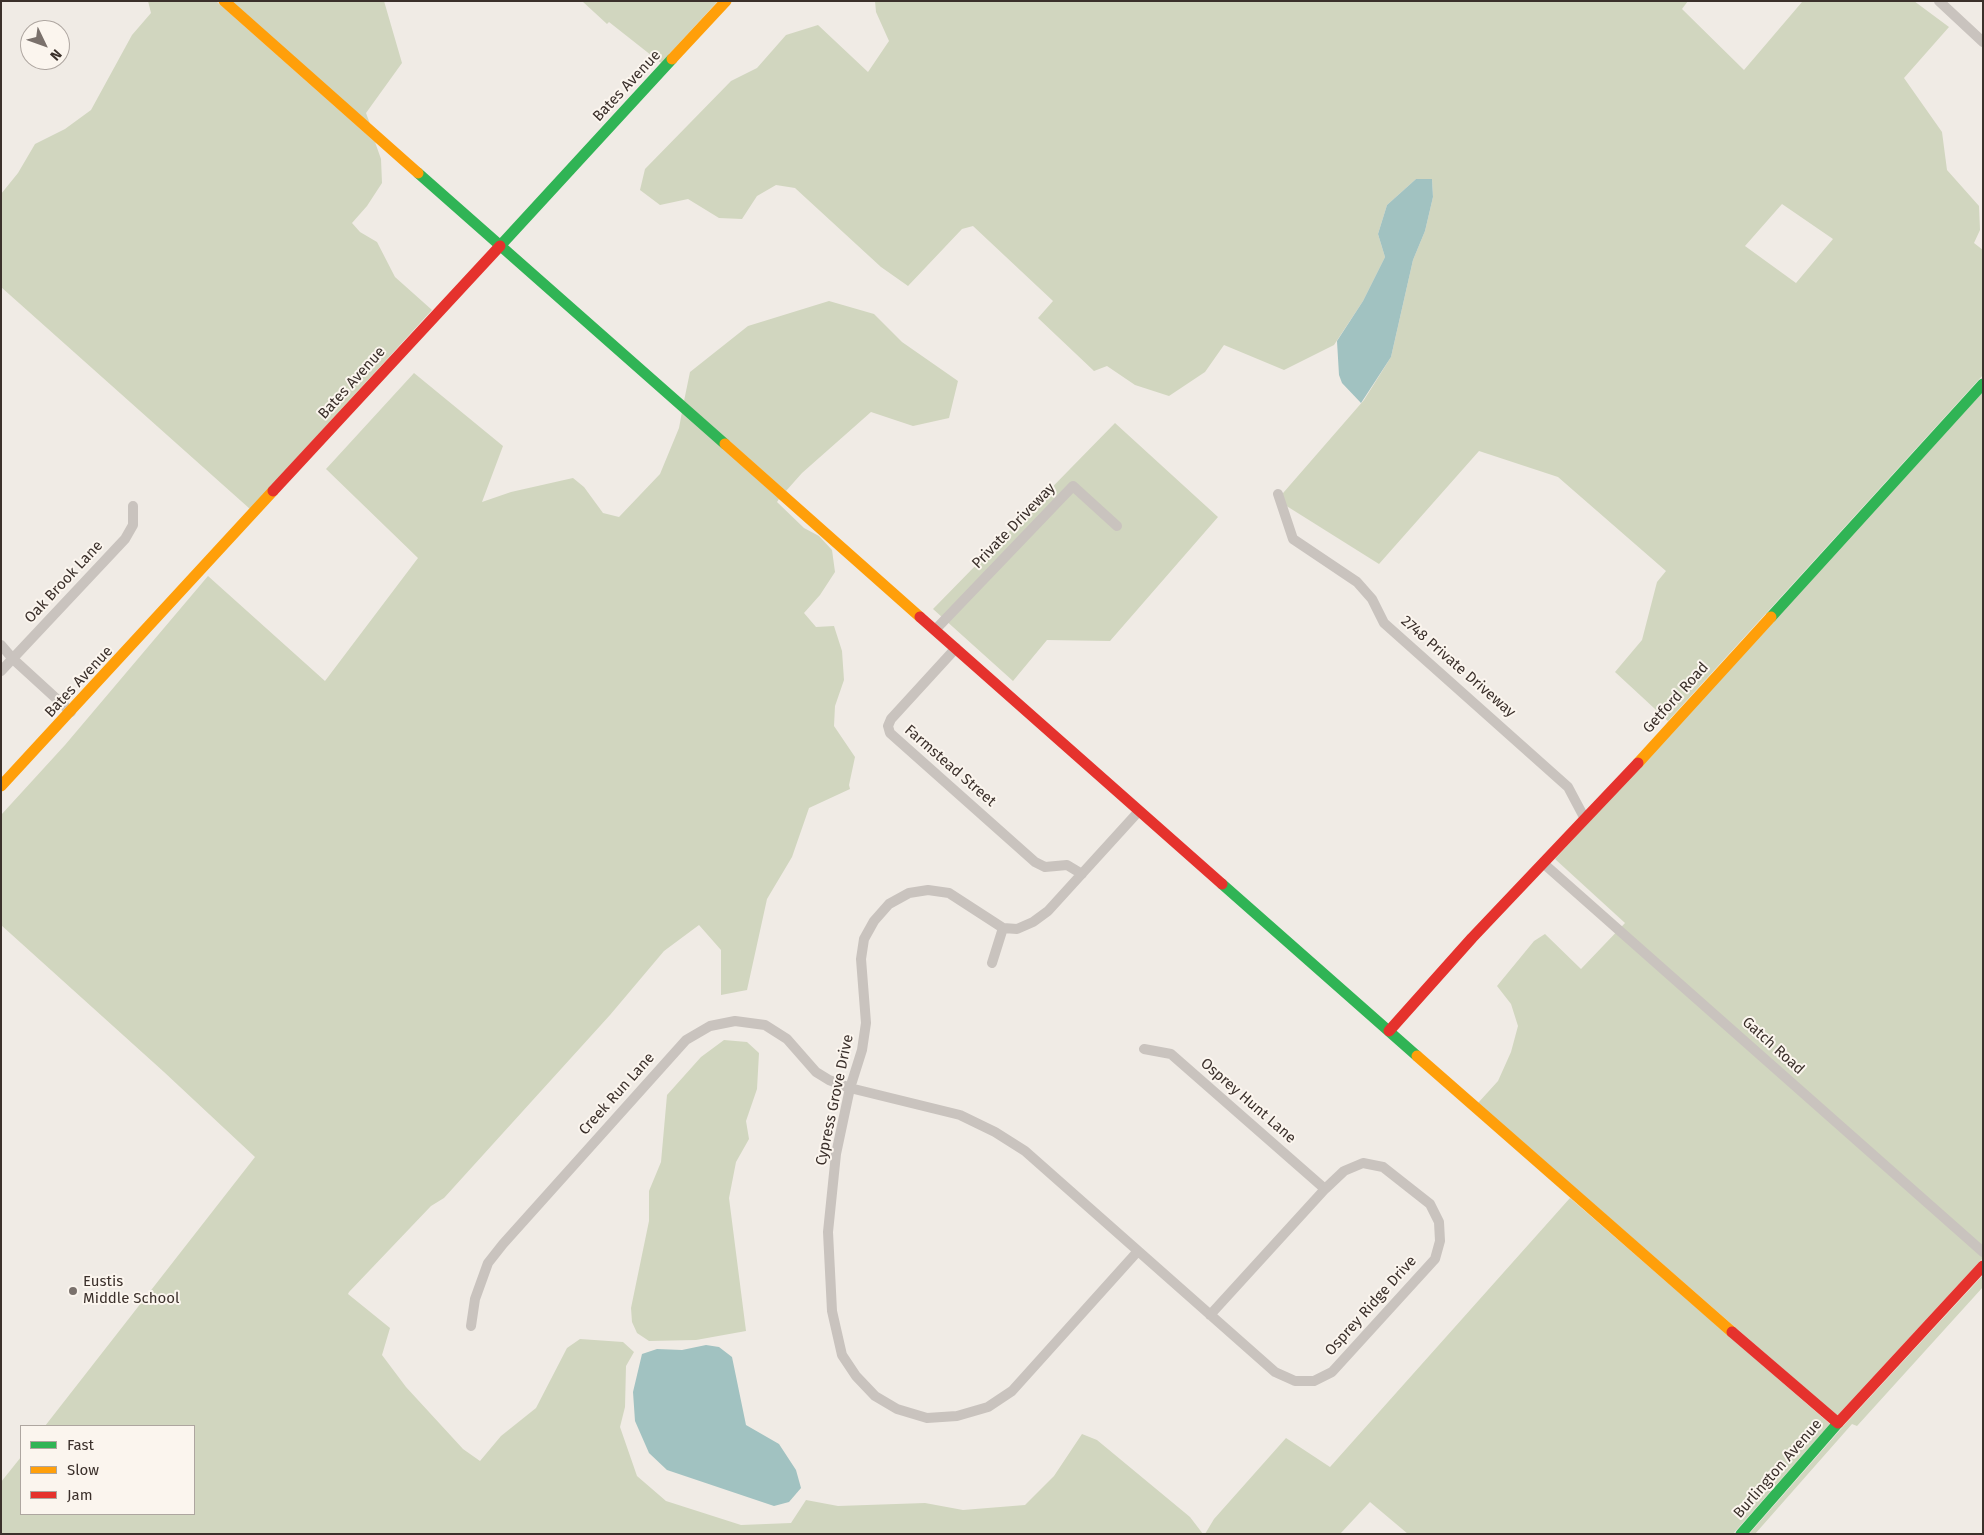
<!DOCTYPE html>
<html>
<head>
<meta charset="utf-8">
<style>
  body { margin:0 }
  #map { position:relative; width:1984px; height:1535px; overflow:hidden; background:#f0ebe5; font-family:"Fira Sans",sans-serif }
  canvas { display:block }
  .frame { position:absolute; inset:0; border:2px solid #3b302b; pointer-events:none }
  .legend { position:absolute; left:20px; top:1425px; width:175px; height:90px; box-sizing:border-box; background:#fbf5ee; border:1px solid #aea6a0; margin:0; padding:6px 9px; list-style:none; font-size:15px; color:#3b302b }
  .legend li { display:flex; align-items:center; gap:10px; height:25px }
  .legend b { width:25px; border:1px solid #aea6a0 }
  .north { position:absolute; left:20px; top:20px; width:50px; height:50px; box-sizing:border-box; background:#fbf5ee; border:1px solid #aea6a0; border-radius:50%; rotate:132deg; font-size:14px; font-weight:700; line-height:20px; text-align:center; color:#3b302b }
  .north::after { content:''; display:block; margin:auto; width:18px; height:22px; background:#7a716c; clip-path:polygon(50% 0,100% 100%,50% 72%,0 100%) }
</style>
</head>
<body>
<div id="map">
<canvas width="1984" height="1535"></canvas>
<div class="frame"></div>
<ul class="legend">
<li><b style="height:6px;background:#30b455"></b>Fast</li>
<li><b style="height:6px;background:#ff9f0a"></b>Slow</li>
<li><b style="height:6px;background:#e5322d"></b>Jam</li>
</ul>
<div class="north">N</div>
</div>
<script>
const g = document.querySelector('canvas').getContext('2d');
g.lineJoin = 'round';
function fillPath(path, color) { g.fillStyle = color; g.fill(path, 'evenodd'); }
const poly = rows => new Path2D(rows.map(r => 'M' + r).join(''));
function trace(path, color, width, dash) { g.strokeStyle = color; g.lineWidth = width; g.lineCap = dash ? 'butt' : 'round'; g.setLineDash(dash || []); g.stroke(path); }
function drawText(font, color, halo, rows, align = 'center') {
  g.font = font + ' "Fira Sans",sans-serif'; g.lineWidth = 4; g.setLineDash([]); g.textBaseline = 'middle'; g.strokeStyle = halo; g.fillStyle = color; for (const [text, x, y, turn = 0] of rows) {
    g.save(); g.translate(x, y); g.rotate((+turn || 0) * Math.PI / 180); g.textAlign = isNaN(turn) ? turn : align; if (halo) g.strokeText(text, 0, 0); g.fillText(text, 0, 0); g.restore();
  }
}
fillPath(poly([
  [148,1,216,1,375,142,381,159,382,183,367,206,352,223,360,232,377,242,395,277,432,310,250,509,1,287,1,194,18,173,35,144,65,129,91,110,132,35,151,13],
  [231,1,384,1,402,63,366,113,370,124],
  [582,1,718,1,661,63,609,22,607,24],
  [875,1,1688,1,1682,9,1744,70,1802,2,1914,1,1949,27,1904,78,1942,132,1947,170,1979,206,1980,230,1974,243,1983,250,1983,375,1668,721,1615,672,1642,640,1657,582,1666,571,1558,477,1479,451,1379,564,1277,500,1364,400,1391,357,1413,260,1425,231,1433,197,1432,179,1416,179,1387,205,1378,234,1385,257,1363,301,1334,345,1284,370,1224,345,1205,372,1169,396,1135,385,1107,366,1094,371,1038,318,1053,301,973,226,962,229,908,286,881,267,795,188,776,185,757,196,742,219,719,218,688,199,660,205,640,190,645,169,731,81,757,68,786,35,818,25,868,72,889,41,876,12],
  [1782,204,1833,239,1796,283,1745,246],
  [829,301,874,314,902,342,958,381,949,418,913,426,871,412,802,473,786,491,684,401,690,372,748,326],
  [414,373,503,446,482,502,511,492,573,478,584,487,603,513,619,517,660,474,679,428,682,412,779,499,777,502,804,528,819,536,832,550,835,572,820,595,804,613,816,627,834,626,842,651,844,680,835,706,834,726,855,757,849,785,850,789,809,808,792,857,767,899,747,990,721,995,721,950,699,925,664,951,610,1015,444,1198,431,1206,349,1292,348,1294,390,1328,382,1355,406,1387,463,1449,480,1461,501,1436,536,1408,567,1348,580,1339,623,1342,634,1352,626,1366,625,1407,620,1427,637,1476,666,1501,741,1525,791,1523,806,1500,838,1506,925,1503,963,1510,1025,1505,1054,1476,1082,1434,1097,1440,1190,1517,1203,1534,1,1534,1,1482,21,1457,21,1514,194,1514,194,1426,45,1426,255,1157,164,1072,1,925,1,815,65,745,208,576,325,681,418,558,326,469],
  [1983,392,1983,1258,1837,1416,1478,1103,1498,1081,1511,1052,1518,1026,1511,1004,1497,986,1534,941,1545,934,1581,969,1625,923,1555,859],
  [1115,423,1218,517,1110,641,1047,640,1013,681,933,609],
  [724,1040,747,1042,759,1053,757,1089,746,1121,749,1139,736,1162,729,1198,746,1331,696,1340,649,1341,637,1333,632,1322,631,1308,649,1221,649,1191,661,1162,667,1095,701,1057],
  [1570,1198,1830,1424,1733,1534,1408,1534,1370,1502,1340,1534,1205,1534,1214,1519,1286,1438,1330,1467],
  [1983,1275,1983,1287,1857,1426,1852,1424,1755,1534,1749,1534,1847,1422]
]), '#d1d6bf');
fillPath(poly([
  [1416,179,1432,179,1433,197,1425,231,1413,260,1391,357,1361,403,1342,383,1339,375,1337,341,1363,301,1385,257,1378,234,1387,205],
  [706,1345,719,1347,732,1357,746,1425,779,1444,796,1470,801,1488,789,1502,774,1506,667,1470,649,1453,635,1421,633,1392,642,1354,657,1349,682,1350]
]), '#a1c2c1');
trace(poly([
  [1939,1,1983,42],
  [1278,494,1293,539,1357,582,1372,599,1384,623,1568,787,1585,819],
  [935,630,1073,486,1117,526],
  [1,645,13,659,71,712],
  [956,648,891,719,888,726,890,733,1035,862,1045,867,1067,865,1082,874],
  [1,671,125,539,133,525,133,506],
  [1543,863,1983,1252],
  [992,963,1003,928],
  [1144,1049,1171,1054,1325,1189],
  [1138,1251,1012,1391,988,1407,957,1416,927,1418,897,1409,875,1396,856,1376,842,1355,832,1311,828,1232,836,1154,850,1088,862,1050,866,1023,861,959,864,939,874,921,889,904,909,893,928,890,949,893,1003,928,1017,929,1033,922,1048,911,1139,811],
  [471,1326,475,1299,488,1263,503,1244,686,1040,710,1026,735,1021,765,1025,787,1039,816,1072,829,1080,850,1088,960,1115,995,1132,1025,1151,1275,1372,1295,1381,1314,1381,1332,1372,1435,1259,1440,1241,1439,1222,1430,1204,1383,1167,1363,1163,1344,1171,1325,1189,1210,1315]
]), '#c9c3be', 10);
trace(poly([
  [418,173,725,444],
  [500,246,672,59],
  [1771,617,1983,384],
  [1222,884,1417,1056],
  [1741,1534,1838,1423]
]), '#30b455', 11);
trace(poly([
  [224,1,418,173],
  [672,59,726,1],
  [725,444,920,617],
  [1638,763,1771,617],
  [1,786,273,491],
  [1417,1056,1732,1332]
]), '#ff9f0a', 11);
trace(poly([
  [273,491,500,246],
  [920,617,1222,884],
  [1389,1031,1472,938,1638,763],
  [1732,1332,1838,1423,1983,1266]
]), '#e5322d', 11);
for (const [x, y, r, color] of [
  [73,1291,5,"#7a716c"]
]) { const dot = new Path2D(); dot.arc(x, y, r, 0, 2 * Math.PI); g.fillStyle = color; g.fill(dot); trace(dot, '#fbf5ee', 2); }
drawText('15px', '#3b302b', '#fbf5ee', [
  ["Bates Avenue",627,86,-47],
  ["Bates Avenue",352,383,-48],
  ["Private Driveway",1014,526,-46],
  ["Oak Brook Lane",64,582,-47],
  ["2748 Private Driveway",1458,667,41],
  ["Bates Avenue",79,682,-47],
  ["Getford Road",1676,698,-48],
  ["Farmstead Street",950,766,41],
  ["Gatch Road",1773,1046,42],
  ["Creek Run Lane",617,1094,-48],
  ["Cypress Grove Drive",835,1100,-78],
  ["Osprey Hunt Lane",1248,1101,41],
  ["Osprey Ridge Drive",1371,1306,-48],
  ["Burlington Avenue",1778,1469,-49]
]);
drawText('15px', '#3b302b', '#fbf5ee', [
  ["Eustis",83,1282],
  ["Middle School",83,1299]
], 'left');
</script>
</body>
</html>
